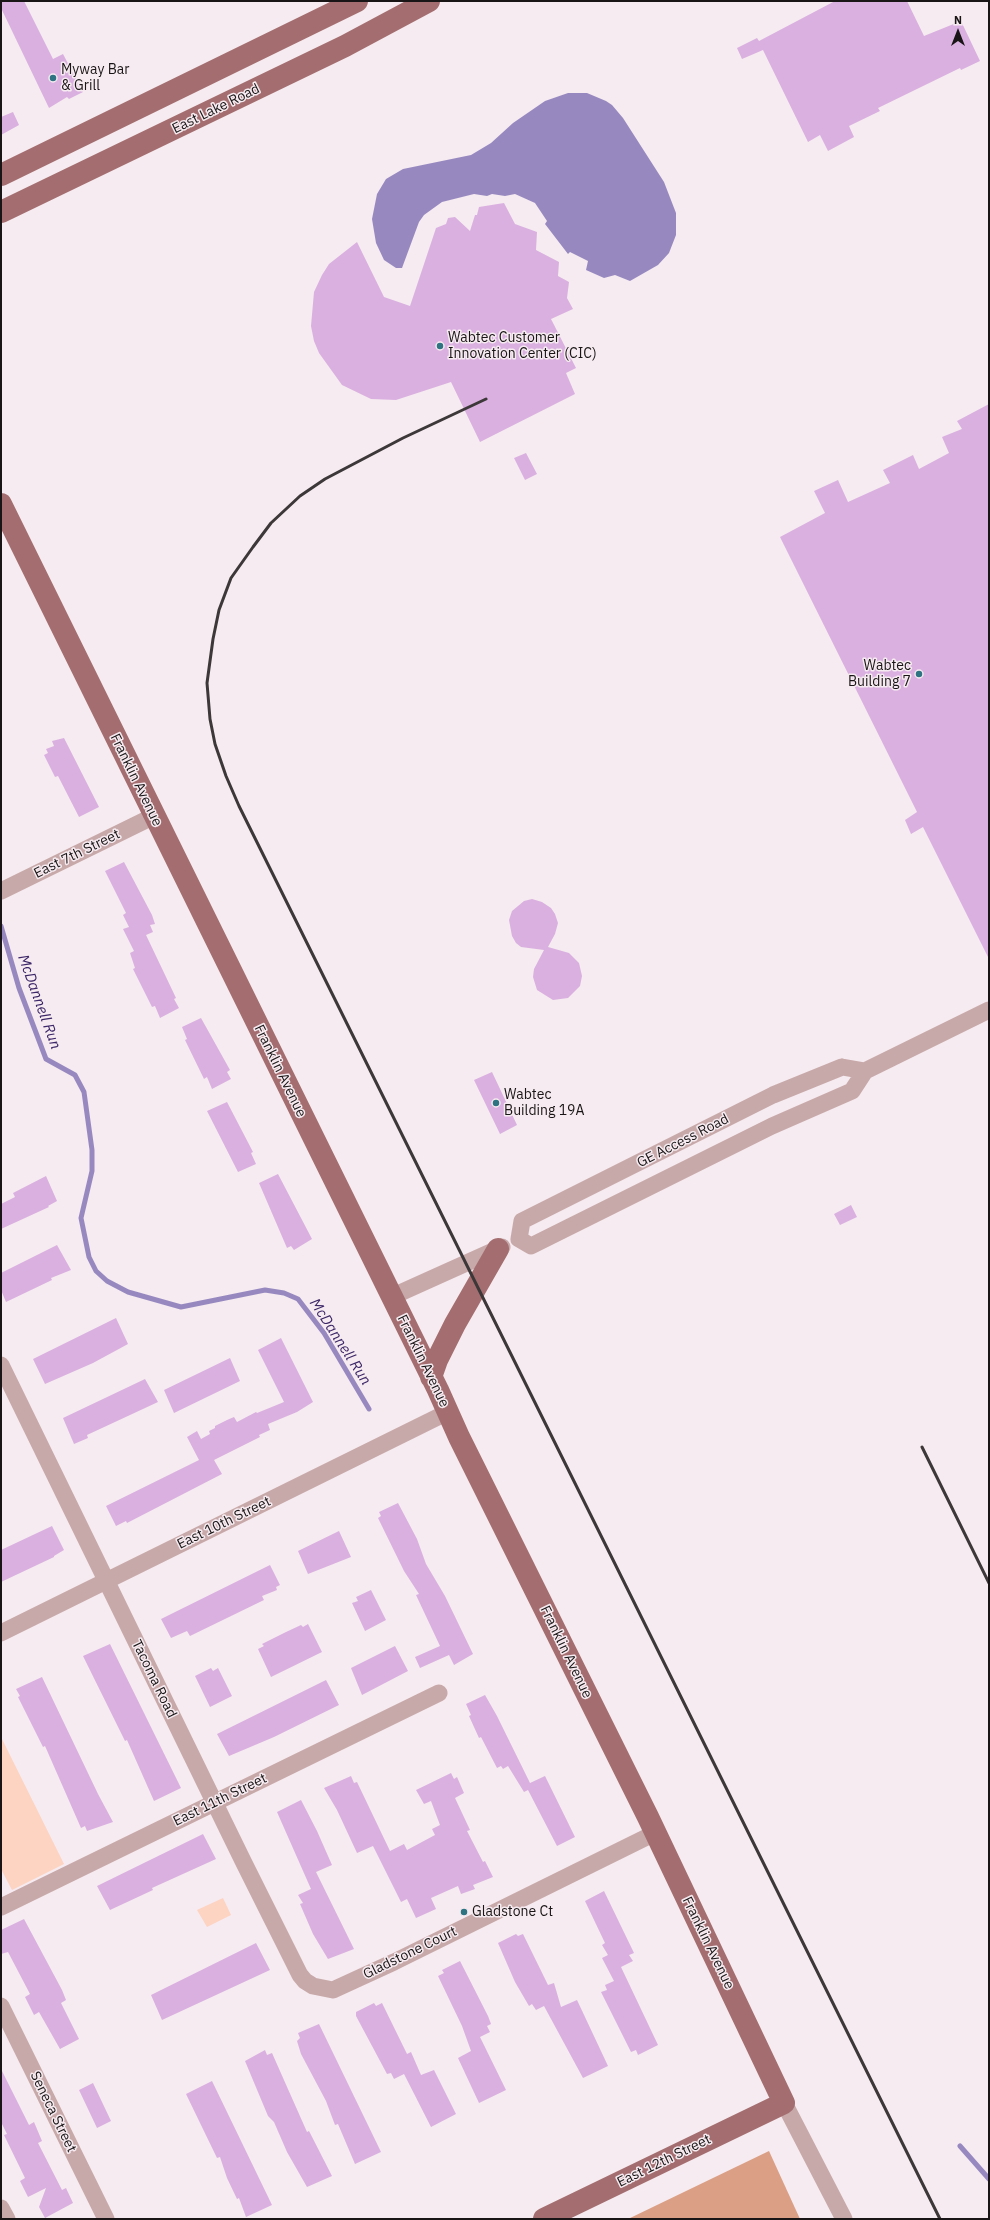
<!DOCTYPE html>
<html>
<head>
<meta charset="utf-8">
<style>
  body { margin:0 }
  #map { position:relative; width:990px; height:2220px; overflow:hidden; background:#f6ebf0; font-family:"IBM Plex Sans",sans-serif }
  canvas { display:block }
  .frame { position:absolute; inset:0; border:2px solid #191516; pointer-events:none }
  .north { position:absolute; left:938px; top:12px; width:40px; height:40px; -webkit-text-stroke:3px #f6ebf0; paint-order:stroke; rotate:0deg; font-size:11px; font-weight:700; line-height:16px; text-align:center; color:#191516 }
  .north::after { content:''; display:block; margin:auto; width:14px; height:18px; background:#191516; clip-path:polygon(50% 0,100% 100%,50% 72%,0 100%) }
</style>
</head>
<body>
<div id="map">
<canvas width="990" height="2220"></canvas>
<div class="frame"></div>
<div class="north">N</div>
</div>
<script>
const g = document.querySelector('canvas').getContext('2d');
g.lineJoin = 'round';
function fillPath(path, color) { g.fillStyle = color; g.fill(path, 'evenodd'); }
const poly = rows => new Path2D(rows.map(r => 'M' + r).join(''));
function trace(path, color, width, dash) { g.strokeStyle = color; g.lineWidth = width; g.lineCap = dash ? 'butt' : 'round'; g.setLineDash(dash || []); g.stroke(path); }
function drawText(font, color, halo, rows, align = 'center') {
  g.font = font + ' "IBM Plex Sans",sans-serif'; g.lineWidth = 3; g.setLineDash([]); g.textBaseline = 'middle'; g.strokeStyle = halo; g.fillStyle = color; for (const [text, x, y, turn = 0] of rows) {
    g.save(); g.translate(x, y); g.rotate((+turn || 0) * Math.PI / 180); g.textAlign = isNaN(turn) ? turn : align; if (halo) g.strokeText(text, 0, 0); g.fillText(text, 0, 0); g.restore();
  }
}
fillPath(poly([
  [1,1737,64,1864,12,1890,1,1869],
  [223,1898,231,1915,207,1927,197,1910]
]), '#fdd3c2');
fillPath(poly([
  [769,2151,800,2219,628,2219]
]), '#db9f85');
fillPath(poly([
  [568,93,587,93,606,101,612,105,623,118,664,182,676,213,676,235,669,253,658,265,630,281,615,275,604,278,586,270,588,261,570,252,568,254,545,224,547,221,535,203,515,194,505,196,492,194,487,196,474,194,442,202,424,215,419,222,402,268,396,268,384,260,376,243,372,219,377,194,386,179,403,169,471,155,491,143,513,123,545,101]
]), '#9789c0');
trace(poly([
  [1,926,19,988,46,1059,75,1075,84,1092,92,1150,92,1171,81,1218,89,1257,96,1271,107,1281,128,1292,181,1307,265,1290,284,1293,298,1299,324,1333,369,1409],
  [960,2146,989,2179]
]), '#9789c0', 5);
fillPath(poly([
  [1,1,24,1,53,59,63,54,83,92,69,99,67,97,49,108,1,8],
  [835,1,907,1,924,36,961,21,980,61,961,70,960,68,878,108,880,111,849,126,854,137,828,151,820,135,808,142,763,50,742,59,737,48,757,38,759,41],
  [13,112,19,125,1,135,1,117],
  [504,203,515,224,537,232,536,250,559,262,558,276,569,282,567,298,573,309,551,319,576,368,566,373,575,394,480,442,451,382,396,400,371,399,342,385,319,353,314,341,311,326,314,292,322,275,329,264,357,242,384,297,410,306,436,228,446,224,448,218,455,217,470,231,475,215,477,215,479,207],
  [989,404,989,959,923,827,911,834,905,820,917,812,780,537,825,513,814,491,838,480,848,502,890,483,883,470,913,455,919,469,949,453,942,437,962,429,957,421],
  [526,453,537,474,525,480,514,458],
  [64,738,99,807,79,817,58,776,55,777,44,755,48,753,46,749,54,746,52,741],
  [124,862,152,915,155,924,150,925,153,932,146,935,176,998,174,999,179,1008,160,1018,155,1006,152,1007,133,969,135,968,130,953,134,951,123,929,129,927,123,915,126,913,105,871],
  [532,899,542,902,551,908,555,914,558,923,555,934,548,947,569,953,579,963,582,976,580,986,568,998,553,1000,537,990,533,977,534,969,544,950,521,947,516,943,512,936,509,920,512,911,524,901],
  [201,1018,230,1070,227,1072,231,1079,212,1089,207,1077,204,1079,185,1040,187,1039,182,1027],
  [492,1072,517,1125,500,1134,474,1080],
  [227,1102,253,1152,251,1153,256,1164,238,1172,207,1111],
  [278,1174,312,1239,294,1250,291,1246,287,1248,259,1183],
  [46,1176,57,1201,48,1206,49,1207,1,1229,1,1204,15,1197,13,1193],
  [851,1205,857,1217,840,1225,834,1214],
  [57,1245,71,1270,51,1278,52,1280,6,1302,1,1290,1,1273],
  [116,1318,128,1344,93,1363,45,1384,33,1359],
  [281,1338,313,1402,297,1412,268,1424,270,1430,259,1435,260,1437,214,1460,222,1474,127,1523,126,1521,116,1526,106,1506,199,1460,187,1437,197,1431,201,1439,210,1434,209,1431,215,1428,215,1426,227,1420,234,1417,237,1422,256,1412,257,1413,284,1402,258,1350],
  [230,1358,240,1381,174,1413,164,1390],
  [145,1379,158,1402,87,1435,88,1438,74,1444,63,1418],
  [398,1503,417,1539,426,1564,445,1596,473,1654,454,1665,449,1655,420,1668,415,1657,440,1646,416,1595,419,1594,404,1571,378,1518,381,1516,379,1512],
  [52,1526,64,1550,54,1556,54,1557,1,1582,1,1550],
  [339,1531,351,1557,308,1574,298,1551],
  [270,1565,280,1585,276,1587,277,1590,262,1596,264,1600,190,1636,187,1631,171,1638,161,1619],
  [371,1590,386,1620,365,1631,352,1603,358,1601,356,1597],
  [308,1624,322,1652,271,1677,258,1649,264,1646,262,1644,286,1632,301,1625,303,1627],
  [110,1644,181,1788,154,1801,127,1740,125,1741,83,1656],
  [395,1646,408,1671,362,1695,351,1668],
  [211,1668,213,1671,218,1668,232,1696,210,1707,195,1676],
  [42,1677,98,1794,113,1822,87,1831,85,1826,81,1828,45,1746,43,1747,18,1697,20,1696,16,1689],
  [326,1680,339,1705,274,1737,229,1756,217,1734],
  [485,1695,497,1716,530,1783,545,1776,575,1837,557,1846,528,1790,524,1792,508,1766,503,1769,501,1766,497,1768,481,1737,479,1738,469,1716,471,1715,466,1704],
  [451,1773,454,1779,457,1777,464,1793,455,1798,470,1830,467,1831,483,1862,485,1861,493,1877,473,1885,475,1889,461,1894,458,1886,431,1898,436,1909,416,1918,407,1899,401,1902,373,1846,357,1853,337,1810,324,1788,351,1776,354,1783,357,1782,390,1851,404,1844,407,1850,435,1835,432,1829,440,1825,431,1801,424,1804,416,1790],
  [301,1800,317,1831,332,1865,316,1872,354,1949,328,1959,313,1934,300,1904,303,1903,298,1895,311,1889,277,1812],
  [203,1834,216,1859,152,1888,153,1890,110,1910,97,1886],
  [604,1891,634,1953,629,1955,633,1961,621,1967,658,2045,638,2055,636,2050,631,2052,601,1992,607,1990,605,1985,614,1981,602,1958,608,1955,602,1945,605,1943,585,1901],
  [24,1919,62,1990,66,2000,61,2003,79,2039,60,2049,39,2012,34,2015,25,1997,30,1994,8,1952,1,1954,1,1930],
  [516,1934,518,1936,523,1934,548,1985,554,1983,561,2007,577,2000,608,2066,583,2078,544,2006,536,2010,532,2004,529,2006,515,1982,498,1943],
  [256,1943,270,1970,162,2020,151,1995],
  [460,1961,488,2016,491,2024,487,2026,490,2032,480,2037,506,2090,479,2103,458,2058,471,2051,462,2026,438,1976,444,1973,442,1970],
  [374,2003,376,2006,382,2003,407,2054,411,2052,421,2075,434,2070,456,2114,431,2127,404,2074,394,2079,391,2073,387,2074,356,2016,356,2012],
  [319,2024,381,2152,355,2164,338,2124,335,2125,326,2101,301,2054,297,2041,300,2038,298,2033],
  [265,2050,267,2055,272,2053,307,2132,309,2131,332,2176,307,2187,287,2152,274,2122,268,2116,245,2061],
  [1,2069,29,2125,34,2122,42,2141,38,2143,62,2190,66,2188,73,2203,45,2218,39,2207,46,2188,28,2197,20,2181,25,2178,4,2135,7,2134,1,2122],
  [212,2081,272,2205,246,2217,239,2198,237,2199,227,2178,220,2157,217,2158,186,2094],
  [93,2083,111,2121,97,2128,79,2090]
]), '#dab0e0');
trace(poly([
  [1,891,154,816],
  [842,1067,865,1071,852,1091,772,1126,531,1246,519,1239,522,1221,773,1095,842,1067],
  [865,1071,989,1010],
  [391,1297,502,1247],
  [1,1365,243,1861,300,1975,305,1981,313,1986,333,1990,394,1962,655,1833],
  [1,1633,448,1412],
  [1,1907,439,1693],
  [1,2006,106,2219],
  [784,2103,844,2219],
  [1,2208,7,2219]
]), '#c8a9aa', 17);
trace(poly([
  [1,175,357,1],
  [1,212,345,46,429,1],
  [1,504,438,1390,459,1437,648,1817,784,2103,544,2219],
  [431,1377,437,1360,455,1324,498,1249]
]), '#a46e70', 22);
trace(poly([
  [486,399,403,438,325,479,300,496,271,523,253,547,231,578,219,610,213,639,207,683,210,719,215,744,226,776,239,806,940,2219],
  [922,1447,989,1583]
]), '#3c3738', 3);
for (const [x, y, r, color] of [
  [53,78,4,"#2e7382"],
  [440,346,4,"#2e7382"],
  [919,674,4,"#2e7382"],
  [496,1103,4,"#2e7382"],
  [464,1912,4,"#2e7382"]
]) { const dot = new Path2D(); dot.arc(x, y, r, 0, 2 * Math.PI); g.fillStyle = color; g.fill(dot); trace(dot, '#f6ebf0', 1.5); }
drawText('14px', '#191516', '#f6ebf0', [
  ["Myway Bar",61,70],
  ["& Grill",61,86],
  ["Wabtec Customer",448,338],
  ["Innovation Center (CIC)",448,354],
  ["Wabtec",911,666,"right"],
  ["Building 7",911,682,"right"],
  ["Wabtec",504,1095],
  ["Building 19A",504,1111],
  ["Gladstone Ct",472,1912]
], 'left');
drawText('14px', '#191516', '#f6ebf0', [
  ["East Lake Road",216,109,-26],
  ["Franklin Avenue",136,780,64],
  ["East 7th Street",77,854,-26],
  ["Franklin Avenue",280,1071,64],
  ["GE Access Road",683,1141,-27],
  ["Franklin Avenue",423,1361,64],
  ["East 10th Street",224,1523,-26],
  ["Franklin Avenue",566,1652,64],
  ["Tacoma Road",154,1679,64],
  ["East 11th Street",220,1800,-26],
  ["Franklin Avenue",708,1943,64],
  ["Gladstone Court",410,1953,-26],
  ["Seneca Street",53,2112,64],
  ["East 12th Street",664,2161,-26]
]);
drawText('italic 15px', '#3c2668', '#f6ebf0', [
  ["McDannell Run",39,1002,70],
  ["McDannell Run",340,1342,57]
]);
</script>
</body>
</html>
